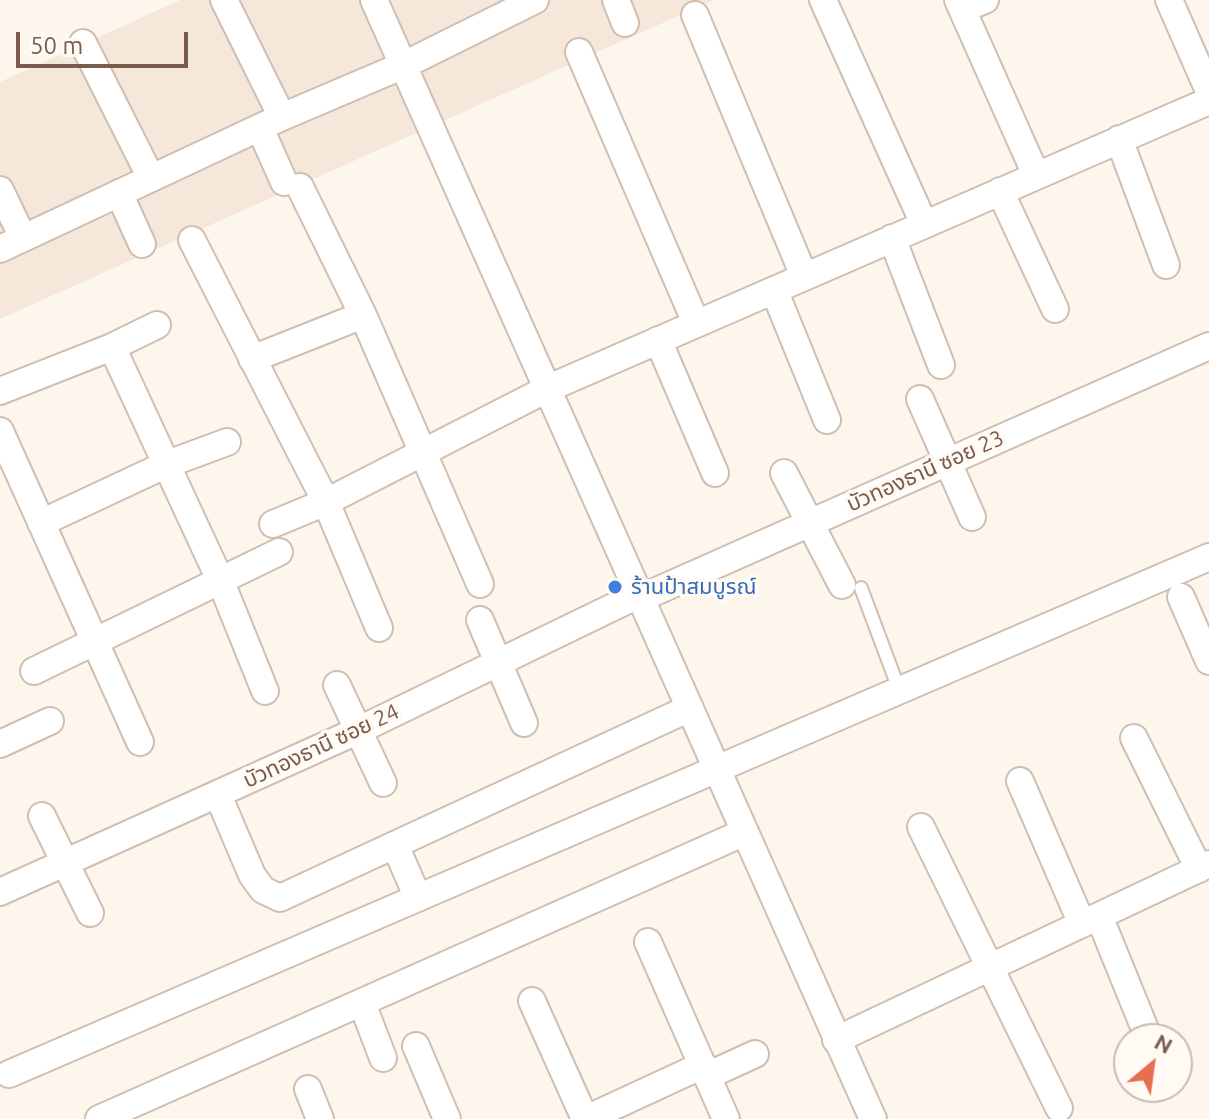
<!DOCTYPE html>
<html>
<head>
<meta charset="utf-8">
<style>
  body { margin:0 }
  #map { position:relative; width:1209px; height:1119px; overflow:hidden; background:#fdf6ec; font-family:Ubuntu,sans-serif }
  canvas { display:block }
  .north { position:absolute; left:1113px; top:1023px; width:80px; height:80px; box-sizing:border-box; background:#fffaf3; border:2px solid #cabbb1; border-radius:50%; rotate:29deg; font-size:22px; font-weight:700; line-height:32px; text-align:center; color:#7a5c4d }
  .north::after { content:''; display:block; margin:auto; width:28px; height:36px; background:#e76f51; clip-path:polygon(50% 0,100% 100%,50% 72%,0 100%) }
  .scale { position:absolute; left:16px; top:32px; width:172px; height:36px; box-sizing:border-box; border:4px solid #7a5c4d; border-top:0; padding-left:10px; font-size:24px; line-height:28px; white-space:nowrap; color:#7a5c4d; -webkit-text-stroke:6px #fffaf3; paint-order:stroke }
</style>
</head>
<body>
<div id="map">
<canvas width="1209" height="1119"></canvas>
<div class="north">N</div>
<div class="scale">50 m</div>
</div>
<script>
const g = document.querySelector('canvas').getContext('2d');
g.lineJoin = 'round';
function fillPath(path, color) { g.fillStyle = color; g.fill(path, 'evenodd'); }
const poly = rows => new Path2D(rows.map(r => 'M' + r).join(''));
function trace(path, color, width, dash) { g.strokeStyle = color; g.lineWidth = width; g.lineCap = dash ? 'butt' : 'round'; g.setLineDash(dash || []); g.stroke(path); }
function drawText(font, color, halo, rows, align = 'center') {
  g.font = font + ' Ubuntu,"Noto Sans Thai",sans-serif'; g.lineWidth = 7; g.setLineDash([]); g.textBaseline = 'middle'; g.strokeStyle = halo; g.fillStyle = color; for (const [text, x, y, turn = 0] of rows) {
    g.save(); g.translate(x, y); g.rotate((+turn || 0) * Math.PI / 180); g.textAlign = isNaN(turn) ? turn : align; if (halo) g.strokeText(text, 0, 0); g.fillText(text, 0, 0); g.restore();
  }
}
fillPath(poly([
  [180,0,714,0,0,319,0,82]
]), '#f5e8da');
const service = poly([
  [861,588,900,692]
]);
const minor = poly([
  [224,0,282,117],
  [374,0,873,1119],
  [616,0,625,23],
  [823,0,924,224],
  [958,0,1036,175],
  [1169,0,1209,91],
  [962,9,985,0],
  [695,15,804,276],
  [83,43,151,178],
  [579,52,696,323],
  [260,128,284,182],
  [1119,139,1166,265],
  [300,187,363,315,480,584],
  [0,190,23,238],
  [1000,191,1055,309],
  [119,193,142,244],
  [892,238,941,365],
  [192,240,326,502,379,628],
  [0,249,282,117,404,65,535,0],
  [774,290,827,420],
  [658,340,715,473],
  [112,347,157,325],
  [252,359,363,315],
  [0,391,112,347,221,582,265,691],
  [920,399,972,517],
  [0,431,140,742],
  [784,473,842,585],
  [41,523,165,465,227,442],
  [273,524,326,502,549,388,1209,101],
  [1181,597,1209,661],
  [641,598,1209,346],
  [480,620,524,723],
  [34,671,279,552],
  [337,685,383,783],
  [1134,738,1199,869],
  [0,744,50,721],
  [1020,781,1082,924],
  [218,795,252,875,263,890,280,898,690,708],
  [42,816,90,913],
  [921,827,1059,1108],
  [395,845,418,898],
  [0,892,357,731,640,594],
  [1099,916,1149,1039],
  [648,942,726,1119],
  [532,1001,585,1119],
  [362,1003,383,1058],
  [836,1040,1209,864],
  [416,1046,447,1119],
  [9,1074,1209,557],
  [707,1076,755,1054],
  [308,1089,320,1119],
  [99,1119,745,832],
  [586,1119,703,1065]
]);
trace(service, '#d1beb0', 16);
trace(minor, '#d1beb0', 30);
trace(service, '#fff', 12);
trace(minor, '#fff', 26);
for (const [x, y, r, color] of [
  [615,587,8,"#3f7fe0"]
]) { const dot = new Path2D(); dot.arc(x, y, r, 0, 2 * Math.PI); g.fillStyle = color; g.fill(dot); trace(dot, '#fffaf3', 3); }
drawText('22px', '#7a5c4d', '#fffaf3', [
  ["บัวทองธานี ซอย 23",925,471,-24],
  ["บัวทองธานี ซอย 24",321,746,-25]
]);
drawText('22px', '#366cbe', '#fffaf3', [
  ["ร้านป้าสมบูรณ์",631,587]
], 'left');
</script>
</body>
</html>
